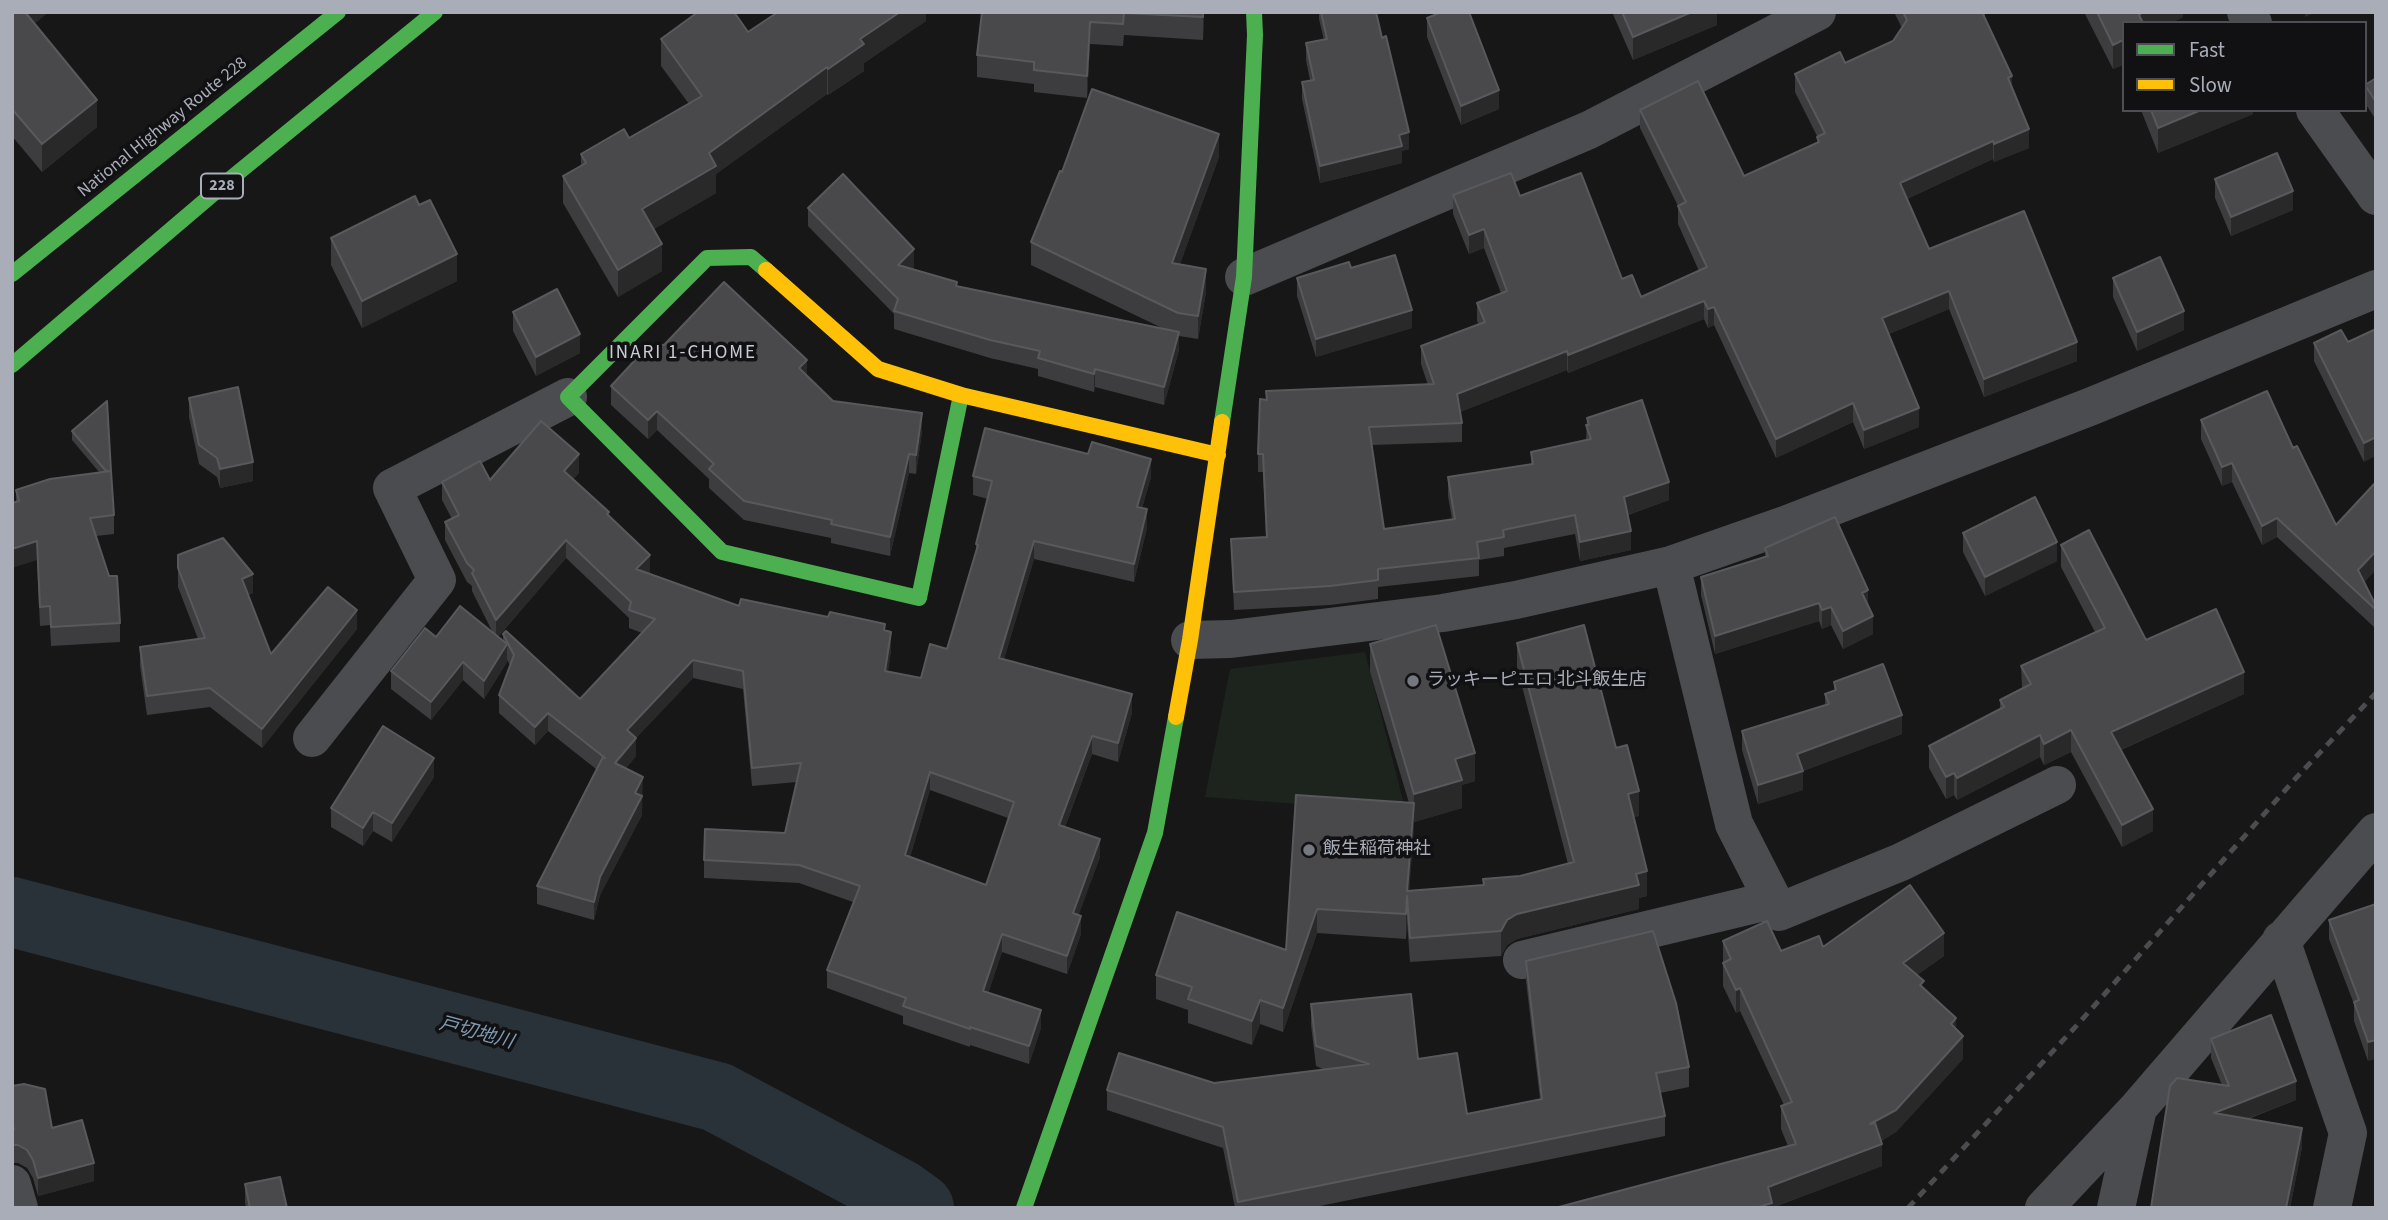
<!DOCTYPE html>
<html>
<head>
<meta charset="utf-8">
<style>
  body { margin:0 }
  #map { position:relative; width:2388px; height:1220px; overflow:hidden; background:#171717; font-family:"Source Sans 3",sans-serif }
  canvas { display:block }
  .frame { position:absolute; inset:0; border:14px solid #a8adb8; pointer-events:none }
  .legend { position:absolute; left:2122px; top:21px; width:245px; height:91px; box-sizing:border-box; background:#111113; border:2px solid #4d4f55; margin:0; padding:9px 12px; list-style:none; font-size:21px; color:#a8adb8 }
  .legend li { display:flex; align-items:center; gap:14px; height:35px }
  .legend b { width:35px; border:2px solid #4d4f55 }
</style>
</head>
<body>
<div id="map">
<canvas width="2388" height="1220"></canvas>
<div class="frame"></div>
<ul class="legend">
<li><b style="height:9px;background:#4caf50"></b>Fast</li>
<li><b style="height:9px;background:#ffc107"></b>Slow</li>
</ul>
</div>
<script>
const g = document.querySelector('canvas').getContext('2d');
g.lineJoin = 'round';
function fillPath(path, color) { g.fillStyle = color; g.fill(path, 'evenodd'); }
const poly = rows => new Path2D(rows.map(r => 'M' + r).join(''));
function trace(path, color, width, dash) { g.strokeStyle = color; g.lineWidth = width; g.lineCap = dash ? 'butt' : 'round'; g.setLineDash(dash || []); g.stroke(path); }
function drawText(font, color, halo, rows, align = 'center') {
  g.font = font + ' "Source Sans 3","Noto Sans JP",sans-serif'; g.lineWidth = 7; g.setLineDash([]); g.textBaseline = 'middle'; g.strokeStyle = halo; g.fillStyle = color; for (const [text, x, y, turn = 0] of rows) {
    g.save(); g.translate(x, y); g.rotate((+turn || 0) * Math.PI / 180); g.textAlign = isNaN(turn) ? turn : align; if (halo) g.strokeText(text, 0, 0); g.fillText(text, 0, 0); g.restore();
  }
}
fillPath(poly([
  [1365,652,1406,812,1205,797,1230,669]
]), '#1d241e');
trace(poly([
  [12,912,717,1097,901,1195,919,1208]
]), '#2a3239', 70);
trace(poly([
  [2246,12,2253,23],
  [2315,110,2376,196],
  [1244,277,1589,130,1817,12],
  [1671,565,1734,824,1779,912,1901,862,2057,785],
  [1190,640,1231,639,1443,613,1516,600,1671,565,1785,525,2092,406,2376,289],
  [312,738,437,580,392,488,568,397],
  [2281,940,2348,1133,2332,1208],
  [1522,960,1772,900],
  [12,1184,19,1208],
  [2044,1208,2138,1108,2376,832],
  [2116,1208,2138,1108]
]), '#4b4c50', 38);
trace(poly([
  [766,270,751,257,707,258,568,397,722,552,919,598,961,395],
  [12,274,338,12],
  [12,365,234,176,435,12],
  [1222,422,1244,277,1255,35,1254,12],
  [1024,1208,1155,833,1176,717]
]), '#4caf50', 16);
trace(poly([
  [766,270,878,369,961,395,1218,455],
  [1176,717,1190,640,1222,422]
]), '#ffc107', 16);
trace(poly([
  [1908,1208,2079,1023,2296,778,2376,693]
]), '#4b4c4f', 5, [9, 7]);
fillPath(poly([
  [12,12,35,24,97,127,42,172,12,136],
  [926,12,926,21,864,63,864,71,828,95,827,94,716,174,716,193,654,229,662,271,618,297,563,203,563,176,581,166,581,154,629,138,689,104,661,66,661,39,748,32],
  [982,12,1204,12,1203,40,1124,35,1123,46,1090,44,1087,98,1034,92,1034,84,977,77,977,55],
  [1319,12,1376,12,1409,149,1402,151,1402,163,1320,183,1302,99,1302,82,1310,80,1306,60,1306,43,1324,40,1319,19],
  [1612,12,1717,12,1717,25,1633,60],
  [1894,12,1985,12,1985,19,2012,87,2029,148,1994,162,1993,159,1907,199,1929,249,2077,361,1984,397,1949,309,1889,334,1919,427,1864,449,1853,422,1776,458,1714,325,1708,328,1704,319,1568,373,1567,370,1460,412,1462,423,1462,442,1372,445,1384,529,1452,519,1448,496,1448,477,1531,464,1531,452,1586,440,1587,418,1669,500,1628,515,1631,550,1580,561,1575,534,1504,548,1504,556,1479,560,1479,576,1378,587,1378,599,1330,605,1234,610,1231,539,1266,537,1263,472,1258,472,1258,454,1266,400,1428,385,1421,364,1421,346,1479,325,1477,321,1477,303,1501,293,1484,248,1469,254,1453,214,1453,195,1520,196,1622,279,1641,297,1699,271,1678,224,1678,206,1640,128,1640,110,1744,176,1817,142,1817,136,1795,92,1795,74,1845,63,1893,41,1902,28],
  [2084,12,2183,12,2183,17,2171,23,2124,23,2124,66,2123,65,2113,69],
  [1427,18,1499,109,1461,125,1427,37],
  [2376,78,2376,120,2365,103,2365,84],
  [2141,110,2253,110,2253,114,2158,153],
  [1219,157,1180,264,1206,292,1198,339,1179,336,1179,350,1164,405,1095,387,1094,392,1038,376,1038,369,990,358,894,329,894,314,808,226,808,208,914,268,912,269,957,286,1162,328,1031,265,1031,242,1062,172],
  [2215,179,2293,210,2231,236,2215,198],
  [331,238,457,281,362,328,331,265],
  [1351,268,1412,328,1316,357,1297,296,1297,278],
  [2113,278,2184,330,2137,351,2113,297],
  [513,312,580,353,536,376,513,331],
  [2376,329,2364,462,2314,361,2314,343,2348,342],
  [807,376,833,401,922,432,916,474,909,473,890,556,831,543,831,538,744,520,709,488,709,479,657,430,648,439,611,405,611,386],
  [189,398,253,481,220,488,217,477,199,464,189,417],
  [107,401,114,515,114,534,96,536,120,623,120,642,51,646,50,625,40,626,37,560,16,503,16,490,99,472,72,440,72,431],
  [2201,420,2293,448,2376,606,2376,625,2374,627,2277,537,2262,545,2232,482,2222,486,2201,439],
  [579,473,573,479,609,516,649,573,739,606,885,630,891,650,888,671,921,678,947,649,976,553,976,544,988,499,973,495,973,476,1151,477,1142,508,1147,528,1134,582,1034,559,1004,659,1132,713,1118,762,1092,754,1065,827,1100,857,1078,915,1081,934,1067,974,1002,952,988,993,1041,1028,1029,1064,970,1045,970,1047,903,1024,903,1016,827,988,827,970,853,902,799,883,704,878,704,860,785,833,797,782,752,786,743,689,693,678,636,738,636,756,626,768,643,795,642,798,642,815,600,895,594,920,537,904,537,886,596,769,548,731,535,745,499,713,499,695,510,665,507,660,507,662,484,699,463,680,431,720,391,689,391,671,436,637,493,633,472,591,472,586,467,582,445,540,445,522,452,519,442,500,442,482,490,480],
  [566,558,629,618,629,628,642,633,580,699,503,634,503,641,498,637],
  [930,790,1008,818,986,885,910,857],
  [1963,533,2057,561,1985,596,1963,552],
  [2061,545,2146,640,2244,694,2121,750,2153,831,2122,847,2071,752,2044,765,2040,757,1957,800,1954,795,1946,799,1929,768,1929,746,2000,709,2000,700,2022,688,2021,666,2095,632,2061,567],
  [1765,548,1868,606,1873,634,1843,649,1831,625,1822,629,1819,621,1715,654,1701,595,1701,577,1765,557],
  [178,555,253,593,248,595,271,654,357,629,262,748,210,707,147,715,140,666,140,647,198,639,178,587],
  [1517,643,1616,748,1639,816,1634,817,1647,896,1639,898,1639,909,1517,939,1507,945,1501,956,1410,962,1407,921,1406,939,1317,933,1283,1032,1260,1024,1252,1045,1188,1023,1188,1010,1156,999,1156,975,1286,950,1296,795,1409,803,1370,672,1370,644,1475,781,1462,785,1462,808,1414,822,1414,819,1409,891,1483,885,1568,864,1517,667],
  [1834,682,1902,734,1803,771,1803,790,1758,804,1742,750,1742,731,1825,705,1825,694,1834,691],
  [434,777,392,842,373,831,363,846,331,827,331,808],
  [2376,904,2368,1061,2354,1021,2354,1004,2329,939,2329,920],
  [1723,941,1781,951,1823,947,1944,956,1917,975,1924,989,1956,1030,1963,1059,1896,1132,1881,1141,1882,1166,1772,1208,1555,1208,1788,1146,1781,1129,1781,1106,1784,1105,1740,1011,1736,1013,1723,986],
  [1526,961,1689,1067,1689,1087,1660,1093,1665,1116,1665,1136,1310,1208,1235,1208,1223,1148,1107,1110,1107,1090,1214,1083,1325,1070,1316,1066,1311,1025,1311,1004,1418,1059,1467,1114,1540,1099,1526,981],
  [2211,1039,2296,1100,2248,1119,2302,1147,2290,1208,2151,1208,2222,1085,2211,1058],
  [12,1086,52,1128,94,1181,38,1196,33,1178,27,1168,18,1163,12,1163],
  [245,1184,287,1208,246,1208,245,1202]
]), '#3d3d3f');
fillPath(poly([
  [21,12,49,12,21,35],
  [900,12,926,12,926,21,864,63,864,71,828,95,828,69,860,39],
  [1203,12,1204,12,1203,40],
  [1692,12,1717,12,1717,25,1633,60,1633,37],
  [2143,12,2183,12,2183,17,2171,23,2139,23,2139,15],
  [2305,12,2316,12,2305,17],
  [1090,22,1090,44,1087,98,1087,76],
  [2123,40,2123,65,2113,69,2113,45],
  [827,67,827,94,716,174,716,193,642,236,642,209,709,153],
  [2012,76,2012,94,2008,78],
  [1499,90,1499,109,1461,125,1461,106],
  [97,100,97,127,42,172,42,144],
  [2201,110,2253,110,2253,114,2158,153,2158,128],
  [2029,129,2029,148,1994,162,1994,144],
  [1409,132,1409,149,1402,151,1402,163,1320,183,1320,166,1399,135],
  [1219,134,1219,157,1172,286,1172,263],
  [1993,141,1993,159,1900,202,1900,183],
  [2293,191,2293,210,2231,236,2231,217],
  [1484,229,1484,248,1469,254,1469,235],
  [662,244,662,271,618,297,618,270],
  [914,249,914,268,898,284,898,265],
  [457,254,457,281,362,328,362,301],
  [1206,269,1206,292,1198,339,1198,316],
  [1949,291,1949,309,1882,337,1882,318],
  [1704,301,1704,319,1568,373,1568,355],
  [1714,307,1714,325,1708,328,1708,309],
  [1412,310,1412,328,1316,357,1316,339],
  [2184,311,2184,330,2137,351,2137,332],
  [1179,332,1179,350,1164,405,1164,387],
  [580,334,580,353,536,376,536,357],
  [2077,342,2077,361,1984,397,1984,379],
  [1567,351,1567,370,1457,413,1457,394],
  [807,360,807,379,799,368],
  [1095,369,1095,387,1094,392,1094,374],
  [1853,403,1853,422,1776,458,1776,439],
  [1919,408,1919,427,1864,449,1864,430],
  [657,411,657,430,648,439,648,420],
  [922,413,922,432,916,474,916,455],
  [2376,437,2376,456,2364,462,2364,443],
  [579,454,579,473,564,489,564,471],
  [909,454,909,473,890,556,890,537],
  [1151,459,1151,477,1137,525,1137,507],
  [253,462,253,481,220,488,220,469],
  [2232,463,2232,482,2222,486,2222,467],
  [1669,482,1669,500,1624,516,1624,497],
  [1147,509,1147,528,1134,582,1134,564],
  [2277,518,2277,537,2262,545,2262,526],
  [1631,531,1631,550,1580,561,1580,542],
  [566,540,566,558,496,639,496,620],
  [37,541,37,560,12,568,12,549],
  [1034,541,1034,559,999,676,999,658],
  [2057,542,2057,561,1985,596,1985,577],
  [2376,551,2376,570,2358,589,2358,570],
  [650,555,650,573,636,587,636,569],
  [253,574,253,593,242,598,242,579],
  [1868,590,1868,609,1862,593],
  [1819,603,1819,621,1715,654,1715,636],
  [2376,606,2376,625,2374,627,2374,608],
  [1831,607,1831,625,1822,629,1822,610],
  [357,610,357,629,262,748,262,729],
  [1873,616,1873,634,1843,649,1843,631],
  [891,632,891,650,885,689,885,671],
  [507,644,507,662,484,699,484,681],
  [693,660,693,678,636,738,636,756,615,781,615,763,627,730],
  [463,662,463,680,431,720,431,702],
  [2244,672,2244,694,2111,754,2111,732],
  [1132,694,1132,713,1118,762,1118,743],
  [548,713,548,731,535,745,535,727],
  [1902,715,1902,734,1803,771,1803,790,1758,804,1758,785,1797,754],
  [2071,730,2071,752,2044,765,2044,744],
  [2040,735,2040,757,1957,800,1957,778],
  [1092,736,1092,754,1059,843,1059,825],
  [1475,753,1475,781,1462,785,1462,808,1414,822,1414,794,1455,759],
  [434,758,434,777,392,842,392,823],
  [930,772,930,790,905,873,905,855],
  [1954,773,1954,795,1946,799,1946,777],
  [643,777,642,815,600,895,594,920,594,902,600,877,635,793],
  [1639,791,1639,816,1628,819,1628,794],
  [1414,803,1414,828,1408,909,1407,891],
  [2153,809,2153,831,2122,847,2122,825],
  [373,812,373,831,363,846,363,828],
  [1100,839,1100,857,1073,931,1073,913],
  [1647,871,1647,896,1639,898,1639,909,1517,939,1507,945,1501,956,1501,931,1507,920,1517,914],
  [1407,896,1407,921,1406,939,1406,914],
  [1317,909,1317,933,1283,1032,1283,1008],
  [1081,916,1081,934,1067,974,1067,956],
  [1944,933,1944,956,1903,985,1903,963],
  [1002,934,1002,952,983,1009,983,991],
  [1740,988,1740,1011,1736,1013,1736,990],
  [1260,1000,1260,1024,1252,1045,1252,1021],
  [1041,1010,1041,1028,1029,1064,1029,1046],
  [1956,1018,1956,1041,1951,1024],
  [1963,1036,1963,1059,1896,1132,1870,1147,1870,1124],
  [2376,1040,2376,1059,2368,1061,2368,1042],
  [2296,1081,2296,1100,2214,1131,2214,1113],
  [2302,1128,2302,1147,2290,1208,2286,1208],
  [1882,1144,1882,1166,1772,1208,1755,1208,1768,1187],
  [94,1163,94,1181,38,1196,38,1178]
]), '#29292a');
const building = poly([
  [12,12,25,12,97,100,42,144,12,109,12,12],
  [698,12,734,12,748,32,778,12,900,12,860,39,864,44,828,69,827,67,709,153,716,166,642,209,662,244,618,270,563,176,586,163,581,154,624,129,629,138,702,96,661,39,698,12],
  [982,12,1203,12,1203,17,1124,13,1123,24,1090,22,1087,76,1034,70,1034,62,977,55,982,12],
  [1321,12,1376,12,1382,38,1386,36,1409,132,1399,135,1402,146,1320,166,1302,82,1314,80,1306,43,1327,39,1321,12],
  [1442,12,1469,12,1499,90,1461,106,1427,18,1442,12],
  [1622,12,1692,12,1633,37,1622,12],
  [1903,12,1982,12,2012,76,2008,78,2029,129,1994,144,1993,141,1900,183,1929,249,2024,211,2077,342,1984,379,1949,291,1882,318,1919,408,1864,430,1853,403,1776,439,1714,307,1708,309,1704,301,1568,355,1567,351,1457,394,1462,423,1369,427,1384,529,1455,519,1448,477,1533,464,1531,452,1591,439,1586,425,1589,425,1587,418,1642,400,1669,482,1624,497,1631,531,1580,542,1575,515,1503,530,1504,537,1477,542,1479,558,1378,569,1378,580,1330,586,1234,592,1231,539,1267,537,1263,454,1258,454,1260,399,1267,400,1266,391,1434,384,1421,346,1485,322,1477,303,1507,291,1484,229,1469,235,1453,195,1511,173,1520,196,1581,173,1622,279,1632,275,1641,297,1707,267,1678,206,1686,202,1640,110,1698,81,1744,176,1819,142,1817,137,1825,133,1795,74,1840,52,1845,63,1893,41,1907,20,1903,12],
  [2097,12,2143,12,2139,15,2143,23,2124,23,2124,42,2123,40,2113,45,2097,12],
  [2376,78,2376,102,2365,85,2376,78],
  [1092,89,1219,134,1172,263,1206,269,1198,316,1178,313,1031,242,1060,171,1062,172,1092,89],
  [2151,110,2201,110,2158,128,2151,110],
  [2277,153,2293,191,2231,217,2215,179,2277,153],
  [843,174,914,249,898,265,957,282,956,286,1179,332,1164,387,1095,369,1094,374,1038,358,1040,351,990,340,894,311,898,299,808,208,843,174],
  [415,196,419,205,430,200,457,254,362,301,331,238,415,196],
  [1395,255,1412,310,1316,339,1297,278,1349,262,1351,268,1395,255],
  [2160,257,2184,311,2137,332,2113,278,2160,257],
  [724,282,807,360,799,368,833,401,922,413,916,455,909,454,890,537,831,524,832,520,744,501,709,469,714,464,657,411,648,420,611,386,650,344,664,345,724,282],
  [557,289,580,334,536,357,513,312,557,289],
  [2376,329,2376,437,2364,443,2314,343,2341,330,2348,342,2376,329],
  [238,387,253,462,220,469,217,458,199,445,189,398,238,387],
  [2267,391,2293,448,2297,446,2336,525,2376,482,2376,551,2358,570,2376,606,2374,608,2277,518,2262,526,2232,463,2222,467,2201,420,2267,391],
  [107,401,111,471,106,471,72,431,107,401],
  [541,421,579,454,564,471,609,512,607,514,650,555,636,569,739,606,741,599,828,617,830,612,885,624,884,630,891,632,885,671,921,678,930,644,947,649,978,545,976,544,992,481,973,476,985,428,1088,454,1092,442,1151,459,1137,507,1147,509,1134,564,1034,541,999,658,1132,694,1118,743,1092,736,1059,825,1100,839,1073,913,1081,916,1067,956,1002,934,983,991,1041,1010,1029,1046,970,1027,970,1029,903,1006,906,998,827,970,860,886,799,865,704,860,705,829,785,833,801,763,752,768,743,671,693,660,627,730,636,738,615,763,643,777,635,793,642,796,600,877,594,902,537,886,603,757,605,758,548,713,535,727,499,695,514,655,503,634,506,631,580,699,655,619,629,610,631,602,566,540,496,620,472,573,474,570,467,563,445,522,459,515,442,482,480,461,490,480,541,421],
  [930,772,1014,802,986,885,905,855,930,772],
  [111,471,114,515,90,518,109,576,117,576,120,623,51,627,50,606,40,607,37,541,12,549,12,503,19,501,16,490,50,479,111,471],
  [2035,497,2057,542,1985,577,1963,533,2035,497],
  [1835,517,1868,590,1862,593,1873,616,1843,631,1831,607,1822,610,1819,603,1715,636,1701,577,1768,556,1765,548,1835,517],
  [2089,530,2146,640,2216,609,2244,672,2111,732,2153,809,2122,825,2071,730,2044,744,2040,735,1957,778,1954,773,1946,777,1929,746,2004,707,2000,700,2031,684,2021,666,2105,628,2061,545,2089,530],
  [223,538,253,574,242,579,271,654,328,587,357,610,262,729,210,688,147,696,140,647,205,638,178,568,178,555,223,538],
  [460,606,507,644,484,681,463,662,431,702,391,671,425,628,436,637,460,606],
  [1436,625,1475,753,1455,759,1462,780,1414,794,1370,644,1436,625],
  [1584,625,1616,748,1627,745,1639,791,1628,794,1647,871,1636,874,1639,885,1517,914,1507,920,1501,931,1410,938,1407,896,1406,914,1317,909,1283,1008,1260,1000,1252,1021,1188,999,1192,987,1156,975,1177,912,1286,950,1296,795,1414,803,1407,891,1484,885,1483,879,1520,876,1574,862,1517,643,1584,625],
  [1883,664,1902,715,1797,754,1803,771,1758,785,1742,731,1829,704,1825,694,1836,690,1834,682,1883,664],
  [383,726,434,758,392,823,373,812,363,828,331,808,383,726],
  [1910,885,1944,933,1903,963,1924,981,1920,985,1956,1018,1951,1024,1963,1036,1896,1110,1870,1124,1875,1123,1882,1144,1768,1187,1772,1203,1755,1208,1555,1208,1796,1144,1781,1106,1792,1102,1740,988,1736,990,1723,963,1731,959,1723,941,1767,921,1781,951,1819,936,1823,947,1910,885],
  [2376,904,2376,1040,2368,1042,2354,1002,2359,1000,2329,920,2376,904],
  [1653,931,1676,1003,1689,1067,1656,1073,1665,1116,1238,1202,1223,1127,1107,1090,1119,1053,1214,1083,1369,1064,1316,1046,1311,1004,1411,994,1418,1059,1457,1053,1467,1114,1542,1099,1526,961,1653,931],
  [2271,1015,2296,1081,2214,1113,2302,1128,2286,1208,2151,1208,2170,1086,2177,1078,2229,1086,2211,1039,2271,1015],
  [24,1084,45,1089,52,1128,82,1120,94,1163,38,1178,33,1160,27,1150,18,1145,12,1145,12,1129,14,1129,12,1123,12,1086,24,1084],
  [280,1177,287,1208,250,1208,245,1184,280,1177]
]);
fillPath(building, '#49494c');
trace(building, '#58595d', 2);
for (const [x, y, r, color] of [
  [1413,681,7,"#757880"],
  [1309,850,7,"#757880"]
]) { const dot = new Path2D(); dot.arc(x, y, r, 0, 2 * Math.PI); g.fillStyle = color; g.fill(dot); trace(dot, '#111113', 2.5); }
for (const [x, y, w] of [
  [222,186,42]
]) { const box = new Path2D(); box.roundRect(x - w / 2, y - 12.5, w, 25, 5); g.fillStyle = '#111113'; g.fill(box); trace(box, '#a8adb8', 2); }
drawText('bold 16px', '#a8adb8', null, [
  ["228",222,186]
]);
drawText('18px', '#a8adb8', '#111113', [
  ["National Highway Route 228",163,128,-39]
]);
drawText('18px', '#a8adb8', '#111113', [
  ["ラッキーピエロ 北斗飯生店",1427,681],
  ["飯生稲荷神社",1323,850]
], 'left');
g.letterSpacing = '2px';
drawText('19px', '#c9ccd4', '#111113', [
  ["INARI 1-CHOME",683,354]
]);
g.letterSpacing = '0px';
drawText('italic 19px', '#7f9bb3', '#111113', [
  ["戸切地川",476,1034,15]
]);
</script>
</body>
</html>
